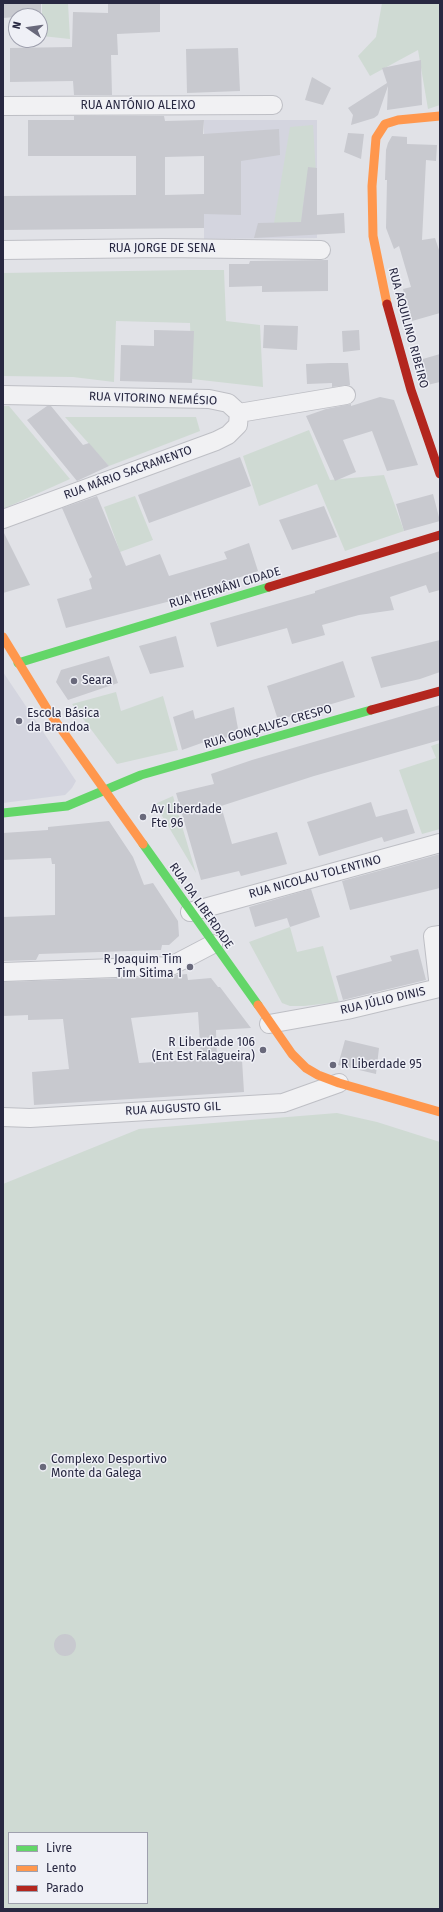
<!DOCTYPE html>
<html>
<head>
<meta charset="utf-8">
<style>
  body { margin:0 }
  #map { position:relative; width:443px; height:1912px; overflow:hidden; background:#e1e2e7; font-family:"Fira Sans",sans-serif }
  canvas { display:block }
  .frame { position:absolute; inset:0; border:4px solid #282841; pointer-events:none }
  .legend { position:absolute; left:8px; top:1832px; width:140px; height:72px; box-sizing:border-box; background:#eff0f6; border:1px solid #9fa0ae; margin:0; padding:5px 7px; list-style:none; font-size:12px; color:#282841 }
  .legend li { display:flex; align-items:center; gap:8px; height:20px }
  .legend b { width:20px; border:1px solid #9fa0ae }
  .north { position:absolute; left:8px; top:8px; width:40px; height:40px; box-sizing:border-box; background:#eff0f6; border:1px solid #9fa0ae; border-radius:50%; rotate:283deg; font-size:11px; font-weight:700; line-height:16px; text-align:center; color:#282841 }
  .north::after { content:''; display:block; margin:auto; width:14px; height:18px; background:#69697b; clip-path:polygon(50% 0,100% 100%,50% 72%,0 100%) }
</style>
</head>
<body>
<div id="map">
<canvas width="443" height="1912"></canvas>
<div class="frame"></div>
<ul class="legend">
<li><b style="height:5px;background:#63d668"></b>Livre</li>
<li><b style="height:5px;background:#ff974d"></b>Lento</li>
<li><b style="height:5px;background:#b3261e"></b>Parado</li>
</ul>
<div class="north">N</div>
</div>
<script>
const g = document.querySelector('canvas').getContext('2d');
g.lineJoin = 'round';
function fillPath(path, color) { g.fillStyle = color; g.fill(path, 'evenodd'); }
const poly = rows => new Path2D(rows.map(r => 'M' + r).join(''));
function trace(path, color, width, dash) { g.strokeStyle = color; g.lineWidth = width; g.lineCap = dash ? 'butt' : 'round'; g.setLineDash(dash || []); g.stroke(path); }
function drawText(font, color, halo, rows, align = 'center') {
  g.font = font + ' "Fira Sans",sans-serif'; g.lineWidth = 3; g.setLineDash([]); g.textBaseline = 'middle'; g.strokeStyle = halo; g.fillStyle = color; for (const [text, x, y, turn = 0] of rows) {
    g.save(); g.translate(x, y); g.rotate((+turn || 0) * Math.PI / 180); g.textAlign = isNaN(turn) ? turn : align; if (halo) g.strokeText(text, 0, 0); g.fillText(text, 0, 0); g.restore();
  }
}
fillPath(poly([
  [204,120,317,120,317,238,204,239],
  [3,672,76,781,72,788,65,795,3,803]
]), '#d4d5df');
fillPath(poly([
  [42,3,68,3,70,39,42,36],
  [382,3,440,3,440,105,428,109,418,50,370,76,358,56,376,37],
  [313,125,317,191,305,192,301,222,274,223,290,127],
  [190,270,224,270,226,321,260,325,263,387,192,379,190,323,116,321,114,382,73,377,3,376,3,273],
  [3,406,9,406,70,479,3,509],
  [65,417,196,417,200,431,109,466],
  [309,430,330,480,384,475,404,531,345,551,317,484,259,506,243,456],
  [135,496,153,540,120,552,104,507],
  [116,692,121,711,163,696,178,750,117,764,72,704],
  [440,743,440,829,422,834,399,770,436,758,431,746],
  [173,796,196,873,155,804],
  [290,927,297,952,323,946,339,1002,304,1006,290,1006,282,1003,249,942],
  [337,1113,377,1122,440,1142,440,1909,3,1909,3,1184,139,1129],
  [9,1833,147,1833,147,1903,9,1903]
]), '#cfdad3');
fillPath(poly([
  [3,3,41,3,41,17,16,16,16,17,3,18],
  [108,3,160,3,160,32,117,34,118,55,111,55,112,95,74,95,73,81,10,82,10,48,72,47,73,12,108,13],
  [238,48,240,91,187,93,186,49],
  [421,60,422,105,387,110,388,86,378,115,374,118,351,125,353,115,348,108,387,83,382,68],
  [312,77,331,88,323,105,305,100],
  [74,116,164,116,165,121,204,120,203,134,279,129,280,155,241,161,241,215,204,214,204,228,3,230,3,196,136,195,136,156,28,156,28,120,74,120],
  [204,156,204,194,165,195,165,157],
  [348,133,364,134,361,159,344,152],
  [392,136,407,137,407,144,437,145,436,161,426,160,422,240,435,238,440,253,440,313,412,321,403,289,411,287,399,246,394,249,386,228,387,180,385,180,386,150,388,143],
  [308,167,317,168,317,215,344,213,345,233,254,238,258,223,301,222],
  [328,260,328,291,262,292,262,286,229,287,229,264,249,264,250,261],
  [264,325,298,326,297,350,263,348],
  [154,330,194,331,192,383,120,381,121,345,154,346],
  [359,330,360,350,343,352,342,331],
  [440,354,440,382,423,386,416,361],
  [330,363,348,363,350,385,332,387,332,383,307,384,306,364],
  [380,397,394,400,418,465,387,471,372,431,343,440,356,472,335,481,306,416,326,409,351,404,351,406],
  [47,406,51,406,83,445,89,443,109,466,77,481,27,420],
  [240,457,251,486,149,523,138,495],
  [433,494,440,521,404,531,396,504],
  [97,496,126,566,160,554,169,576,227,559,224,552,249,543,258,571,226,582,227,585,194,597,194,595,66,628,57,599,92,589,89,579,92,577,62,508],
  [324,506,337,537,292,550,279,520],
  [3,531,30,585,3,593],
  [440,551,440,590,429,593,426,585,390,597,394,610,359,615,322,625,325,635,292,644,287,628,217,647,210,623,315,593,315,591],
  [176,636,184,667,150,674,139,646],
  [440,640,440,672,420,679,381,688,371,657],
  [109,656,118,683,68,700,56,682,61,670],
  [343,661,355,697,278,720,267,686],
  [440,705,440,740,314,776,221,806,232,844,277,832,287,864,241,876,239,871,201,880,176,793,214,784,211,774,252,760],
  [234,707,239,734,211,742,210,740,182,750,173,717,193,710,195,719],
  [371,802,376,817,407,809,415,833,384,842,382,837,319,856,307,822],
  [109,821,133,857,144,885,153,883,178,921,179,936,169,945,162,945,161,950,39,954,36,960,3,961,3,917,55,915,55,864,52,864,51,858,3,860,3,833,48,830,48,827],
  [440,854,440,888,350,910,342,881],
  [311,889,320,917,290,927,287,918,255,927,249,907],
  [418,949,426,980,343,1000,336,976,392,961,390,956],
  [187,974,188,980,211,978,218,987,220,987,251,1028,216,1030,217,1062,242,1060,244,1092,34,1105,32,1072,69,1069,63,1019,28,1020,28,1015,3,1016,3,982,155,977],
  [198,1012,201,1059,139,1063,131,1018],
  [345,1040,379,1048,376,1074,338,1065],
  '54 1645a11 11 0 1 1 22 0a11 11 0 1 1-22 0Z'
]), '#c8c9cf');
const street = poly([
  [3,106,273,105],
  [3,250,162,248,321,250],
  [3,395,209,399,228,403,239,413],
  [239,413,346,395],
  [3,519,216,441,228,435,238,425,239,413],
  [190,912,440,843],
  [3,972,171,966,213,944],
  [269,1024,347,1010,439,988,433,936,440,935],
  [3,1117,30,1118,283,1103,339,1083]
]);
trace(street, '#bebfc5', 20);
trace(street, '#f1f1f3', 18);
trace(poly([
  [18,663,269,587],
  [3,813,67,806,141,775,371,710],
  [143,844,258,1005]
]), '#63d668', 9);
trace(poly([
  [387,304,373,236,372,186,376,138,385,124,398,120,440,116],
  [3,637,49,712,143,844],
  [258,1005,292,1054,306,1068,318,1075,339,1083,440,1112]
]), '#ff974d', 9);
trace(poly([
  [387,304,411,390,440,474],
  [269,587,440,535],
  [371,710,440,691]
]), '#b3261e', 9);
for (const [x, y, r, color] of [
  [74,681,4,"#69697b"],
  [19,721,4,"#69697b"],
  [143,817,4,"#69697b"],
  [190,967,4,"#69697b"],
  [263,1050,4,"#69697b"],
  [333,1065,4,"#69697b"],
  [43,1467,4,"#69697b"]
]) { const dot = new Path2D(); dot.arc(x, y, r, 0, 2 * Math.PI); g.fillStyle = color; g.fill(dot); trace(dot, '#eff0f6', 1.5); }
drawText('12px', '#282841', '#eff0f6', [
  ["RUA ANTÓNIO ALEIXO",138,106],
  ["RUA JORGE DE SENA",162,249],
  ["RUA AQUILINO RIBEIRO",408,328,75],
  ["RUA VITORINO NEMÉSIO",153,399,2],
  ["RUA MÁRIO SACRAMENTO",128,473,-20],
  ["RUA HERNÂNI CIDADE",225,588,-17],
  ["RUA GONÇALVES CRESPO",268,727,-16],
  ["RUA NICOLAU TOLENTINO",315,877,-15],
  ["RUA DA LIBERDADE",201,906,55],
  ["RUA JÚLIO DINIS",383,1001,-13],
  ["RUA AUGUSTO GIL",173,1109,-3]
]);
drawText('12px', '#282841', '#eff0f6', [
  ["Seara",82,681],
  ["Escola Básica",27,714],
  ["da Brandoa",27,728],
  ["Av Liberdade",151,810],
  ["Fte 96",151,824],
  ["R Joaquim Tim",182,960,"right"],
  ["Tim Sitima 1",182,974,"right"],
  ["R Liberdade 106",255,1043,"right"],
  ["(Ent Est Falagueira)",255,1057,"right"],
  ["R Liberdade 95",341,1065],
  ["Complexo Desportivo",51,1460],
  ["Monte da Galega",51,1474]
], 'left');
</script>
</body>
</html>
